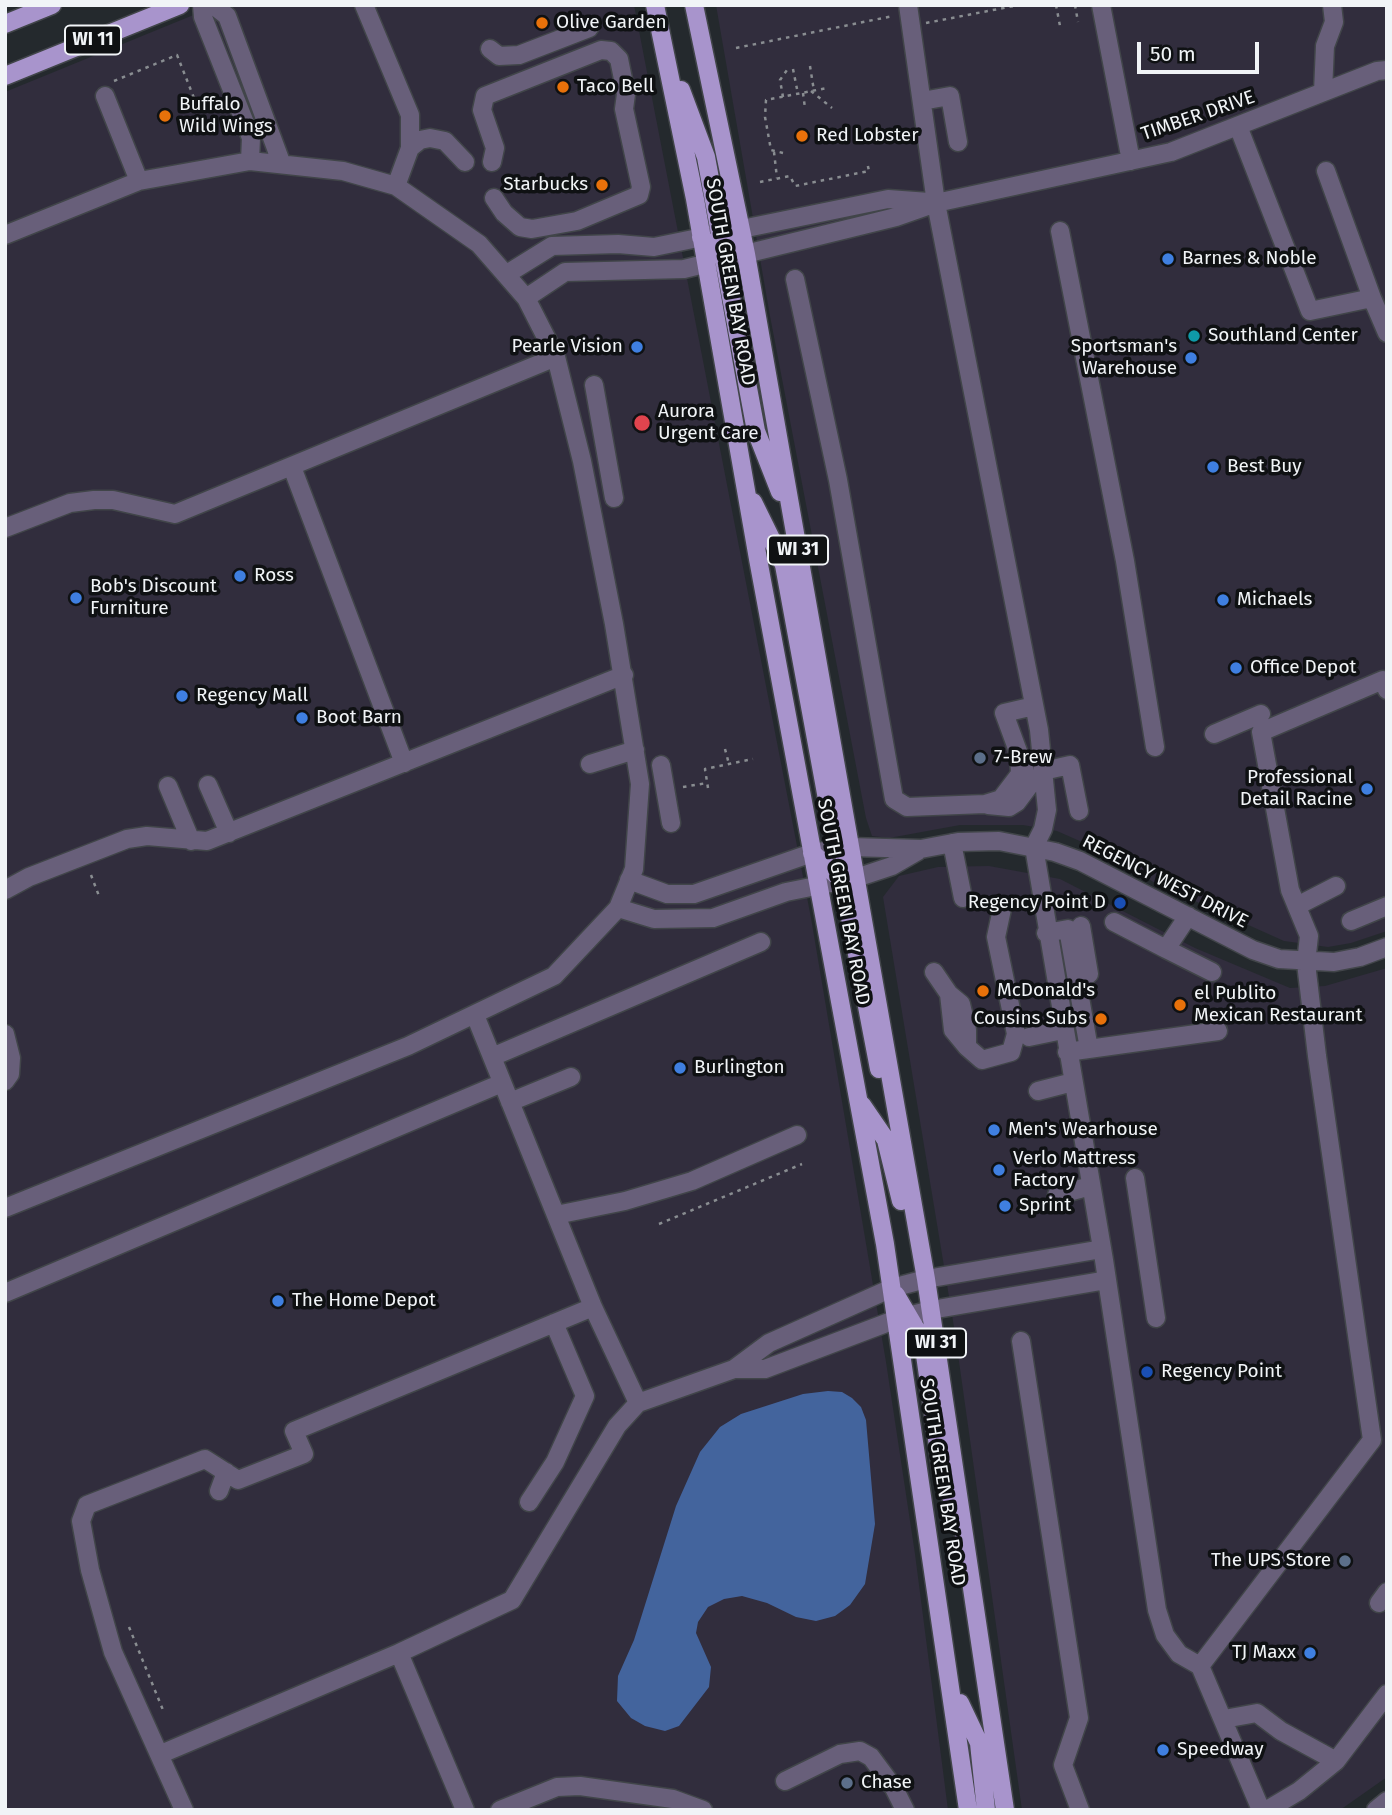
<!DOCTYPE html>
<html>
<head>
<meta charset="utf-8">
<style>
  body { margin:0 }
  #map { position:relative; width:1392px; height:1815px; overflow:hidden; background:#24292d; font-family:"Fira Sans",sans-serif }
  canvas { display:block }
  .frame { position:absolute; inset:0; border:7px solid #f1f4f7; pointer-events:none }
  .scale { position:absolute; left:1137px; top:42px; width:122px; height:32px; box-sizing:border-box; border:4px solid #f1f4f7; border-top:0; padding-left:9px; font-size:21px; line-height:24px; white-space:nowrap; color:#f1f4f7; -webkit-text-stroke:5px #0f1113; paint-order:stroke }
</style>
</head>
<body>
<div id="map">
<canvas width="1392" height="1815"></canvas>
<div class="frame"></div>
<div class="scale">50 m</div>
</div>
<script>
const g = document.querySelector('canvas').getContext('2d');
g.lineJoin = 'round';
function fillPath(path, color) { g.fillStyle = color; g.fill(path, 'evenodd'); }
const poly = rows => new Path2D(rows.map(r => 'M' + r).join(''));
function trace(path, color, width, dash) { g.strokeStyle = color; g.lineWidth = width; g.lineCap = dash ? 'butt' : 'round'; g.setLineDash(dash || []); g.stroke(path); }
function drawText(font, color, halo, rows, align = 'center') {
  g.font = font + ' "Fira Sans",sans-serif'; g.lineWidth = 7; g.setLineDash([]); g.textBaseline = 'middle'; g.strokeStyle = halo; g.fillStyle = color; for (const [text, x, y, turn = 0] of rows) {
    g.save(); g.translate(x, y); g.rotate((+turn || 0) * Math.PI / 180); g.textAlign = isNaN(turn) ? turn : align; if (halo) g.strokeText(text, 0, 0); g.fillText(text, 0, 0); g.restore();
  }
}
fillPath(poly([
  [218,5,634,5,811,918,886,1362,915,1554,948,1810,5,1810,5,92],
  [716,5,1387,5,1387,931,1351,943,1328,947,1284,941,1155,883,1107,853,1057,831,1023,825,960,825,889,838,872,836,866,818,770,316],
  [989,866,1060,879,1195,948,1290,988,1325,986,1387,968,1387,1777,1340,1810,1022,1810,955,1333,883,897,899,876,938,867]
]), '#312d3d');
fillPath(poly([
  [828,1391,842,1392,852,1398,861,1407,866,1420,875,1524,865,1584,850,1605,835,1616,816,1621,796,1617,767,1603,742,1596,724,1599,708,1607,698,1622,696,1633,711,1667,709,1687,679,1726,665,1731,645,1726,631,1718,617,1701,618,1676,634,1640,676,1506,700,1452,720,1427,741,1414,803,1394]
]), '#43649d');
const minor = poly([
  [202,5,203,17,251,138,250,161],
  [213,5,227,16,281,162],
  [364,5,410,115,410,148],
  [908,5,936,203,1039,730,1047,810,1043,829,1034,847,1104,1260,1157,1610,1165,1635,1179,1654,1200,1666,1261,1810],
  [1101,5,1131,161],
  [490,49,499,56,519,55,589,28],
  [1323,92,1325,46,1334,22,1332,5],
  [105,96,139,181],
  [922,101,950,96,958,142],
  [1238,126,1310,311,1372,298,1387,333],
  [492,162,495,148,482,110,485,96,601,50,611,51,619,59,626,94,624,109,641,187,639,195,577,221,532,229,520,227,504,213,494,198],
  [1326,171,1372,298],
  [396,186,410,148,420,140,430,138,445,141,465,162],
  [1060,231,1125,561,1155,747],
  [5,235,139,181,250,161,343,171,396,186,479,244,526,298,556,357,582,461,614,624,640,784,634,869,618,908,554,976,408,1046,5,1208],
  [507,274,552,246,618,244,654,247,888,199,929,202],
  [795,279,838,480,894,799,907,807,985,804,1001,799,1020,774,1019,754,1004,713,1034,706],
  [526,298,565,272,684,269,896,217,936,203,1171,152,1377,71,1387,70],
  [594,385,614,498],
  [292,467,404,763],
  [5,528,70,503,94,500,113,500,175,514,556,357],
  [1214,734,1261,714],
  [590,764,635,750],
  [661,765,671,823],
  [1043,771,1070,765,1079,811],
  [208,785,229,833],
  [168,786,191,841],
  [988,805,1009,807,1017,802,1029,786,1022,761],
  [952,843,963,898],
  [629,880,667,894,694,894,812,853,850,847,921,849,958,842,999,841,1055,852,1080,861,1253,950,1279,959,1334,962,1360,957,1387,947],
  [5,890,29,877,127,839,147,836,207,841,624,675],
  [1297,906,1336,886],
  [618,908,654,919,713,918,786,892,856,878,892,866,918,851],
  [1188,916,1166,949,1212,972],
  [1351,921,1387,906],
  [1114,922,1166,949],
  [1081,926,1089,974],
  [1046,933,1068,929,1089,1049],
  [934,972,949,994,961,1004,967,1030,967,1047,982,1060,1011,1052,1016,1034,996,937,1002,909],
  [949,994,953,1030,967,1047],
  [475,1015,593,1307,638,1403],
  [5,1034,11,1058,10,1074,5,1081],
  [1029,1037,1063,1030],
  [1067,1052,1218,1031],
  [492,1057,761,942],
  [1038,1091,1073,1082],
  [510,1102,571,1077],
  [1135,1178,1156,1318],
  [1057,1195,1091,1186],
  [556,1215,625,1201,692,1181,797,1135],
  [5,1293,502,1083],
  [1021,1341,1079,1718,1063,1765,1080,1810],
  [734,1369,765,1369,897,1319,931,1310,1107,1280],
  [219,1491,226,1472],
  [529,1502,555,1462,585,1396,554,1323],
  [1379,1603,1387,1592],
  [399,1653,465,1810],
  [1200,1666,1372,1440,1317,1056,1306,963,1309,936,1290,890,1261,732,1383,680,1387,690],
  [1224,1719,1257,1713,1281,1731,1336,1761,1387,1694],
  [161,1754,399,1653,512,1600,617,1426,638,1403,734,1369,769,1343,892,1288,926,1279,1102,1249],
  [785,1781,840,1754,860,1751,871,1757,894,1788,905,1810],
  [184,1810,113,1652,90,1570,81,1521,87,1505,205,1459,238,1480,304,1454,294,1431,593,1307],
  [500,1810,557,1787,580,1786,673,1799,703,1810],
  [1267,1810,1299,1791,1336,1761],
  [1376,1810,1387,1801]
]);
const major = poly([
  [655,5,695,199,758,559,885,1244,968,1810],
  [694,5,746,254,926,1279,1005,1810],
  [5,24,52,5],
  [5,76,180,5],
  [681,90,706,157,720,233,746,254],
  [701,237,724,259,756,431,780,492],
  [753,502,784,565,832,826,844,855],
  [812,853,843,881,879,1069],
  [862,1105,886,1140,901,1201],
  [896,1295,923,1341,941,1467,950,1495],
  [960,1703,979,1743,986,1810]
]);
trace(minor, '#414549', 21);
trace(major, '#414549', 21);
trace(poly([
  [1056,5,1060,26],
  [1075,5,1078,22],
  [926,23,1019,5],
  [736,48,893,16],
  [810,66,814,91],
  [793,69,798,94],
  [114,81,177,55,196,103],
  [811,91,832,108],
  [803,93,805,108],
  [783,97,780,80,787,70],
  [774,152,777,178],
  [783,153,771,150,765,117,766,100,827,88],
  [760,182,790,176,795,186,869,171,867,162],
  [725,749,729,764],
  [683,787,707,783],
  [708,788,705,769,753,759],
  [91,875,99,896],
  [659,1224,802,1164],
  [129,1627,163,1710]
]), '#898d91', 2.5, [3.5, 5]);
trace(minor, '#685f7a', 18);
trace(major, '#a894cc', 18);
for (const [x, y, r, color] of [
  [542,23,7,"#e8710a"],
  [563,87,7,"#e8710a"],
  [165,116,7,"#e8710a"],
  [802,136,7,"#e8710a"],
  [602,185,7,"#e8710a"],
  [1168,259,7,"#3f7fe0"],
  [1194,336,7,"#0f9aa8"],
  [637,347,7,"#3f7fe0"],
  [1191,358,7,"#3f7fe0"],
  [642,423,9,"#e0444e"],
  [1213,467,7,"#3f7fe0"],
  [240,576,7,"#3f7fe0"],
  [76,598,7,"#3f7fe0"],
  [1223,600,7,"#3f7fe0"],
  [1236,668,7,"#3f7fe0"],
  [182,696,7,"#3f7fe0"],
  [302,718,7,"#3f7fe0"],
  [980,758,7,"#5c6f8a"],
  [1367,789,7,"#3f7fe0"],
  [1120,903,7,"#1a4fb4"],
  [983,991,7,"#e8710a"],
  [1180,1005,7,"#e8710a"],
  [1101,1019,7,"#e8710a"],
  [680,1068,7,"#3f7fe0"],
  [994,1130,7,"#3f7fe0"],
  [999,1170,7,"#3f7fe0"],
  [1005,1206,7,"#3f7fe0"],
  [278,1301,7,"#3f7fe0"],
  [1147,1372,7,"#1a4fb4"],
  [1345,1561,7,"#5c6f8a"],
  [1310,1653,7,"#3f7fe0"],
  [1163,1750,7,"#3f7fe0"],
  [847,1783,7,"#5c6f8a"]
]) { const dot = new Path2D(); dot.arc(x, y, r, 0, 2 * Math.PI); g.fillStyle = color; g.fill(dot); trace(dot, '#0f1113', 2.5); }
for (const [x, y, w] of [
  [93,40,56],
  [798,550,60],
  [936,1343,60]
]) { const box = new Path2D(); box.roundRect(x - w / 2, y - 14.5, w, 29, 5); g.fillStyle = '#0f1113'; g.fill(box); trace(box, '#f1f4f7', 2); }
drawText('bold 18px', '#f1f4f7', null, [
  ["WI 11",93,40],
  ["WI 31",798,550],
  ["WI 31",936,1343]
]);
drawText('19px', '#f1f4f7', '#0f1113', [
  ["Olive Garden",556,23],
  ["Taco Bell",577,87],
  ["Buffalo",179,105],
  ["Wild Wings",179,127],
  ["Red Lobster",816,136],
  ["Starbucks",588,185,"right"],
  ["Barnes & Noble",1182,259],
  ["Southland Center",1208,336],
  ["Pearle Vision",623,347,"right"],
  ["Sportsman's",1177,347,"right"],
  ["Warehouse",1177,369,"right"],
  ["Aurora",658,412],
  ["Urgent Care",658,434],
  ["Best Buy",1227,467],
  ["Ross",254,576],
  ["Bob's Discount",90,587],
  ["Furniture",90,609],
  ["Michaels",1237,600],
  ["Office Depot",1250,668],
  ["Regency Mall",196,696],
  ["Boot Barn",316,718],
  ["7-Brew",994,758],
  ["Professional",1353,778,"right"],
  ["Detail Racine",1353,800,"right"],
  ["Regency Point D",1106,903,"right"],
  ["McDonald's",997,991],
  ["el Publito",1194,994],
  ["Mexican Restaurant",1194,1016],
  ["Cousins Subs",1087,1019,"right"],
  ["Burlington",694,1068],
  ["Men's Wearhouse",1008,1130],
  ["Verlo Mattress",1013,1159],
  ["Factory",1013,1181],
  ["Sprint",1019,1206],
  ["The Home Depot",292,1301],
  ["Regency Point",1161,1372],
  ["The UPS Store",1331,1561,"right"],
  ["TJ Maxx",1296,1653,"right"],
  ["Speedway",1177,1750],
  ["Chase",861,1783]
], 'left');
drawText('19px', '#f1f4f7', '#0f1113', [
  ["TIMBER DRIVE",1198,116,-19],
  ["SOUTH GREEN BAY ROAD",730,282,80],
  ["REGENCY WEST DRIVE",1165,882,27],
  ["SOUTH GREEN BAY ROAD",843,902,79],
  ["SOUTH GREEN BAY ROAD",942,1482,81]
]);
</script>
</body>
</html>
